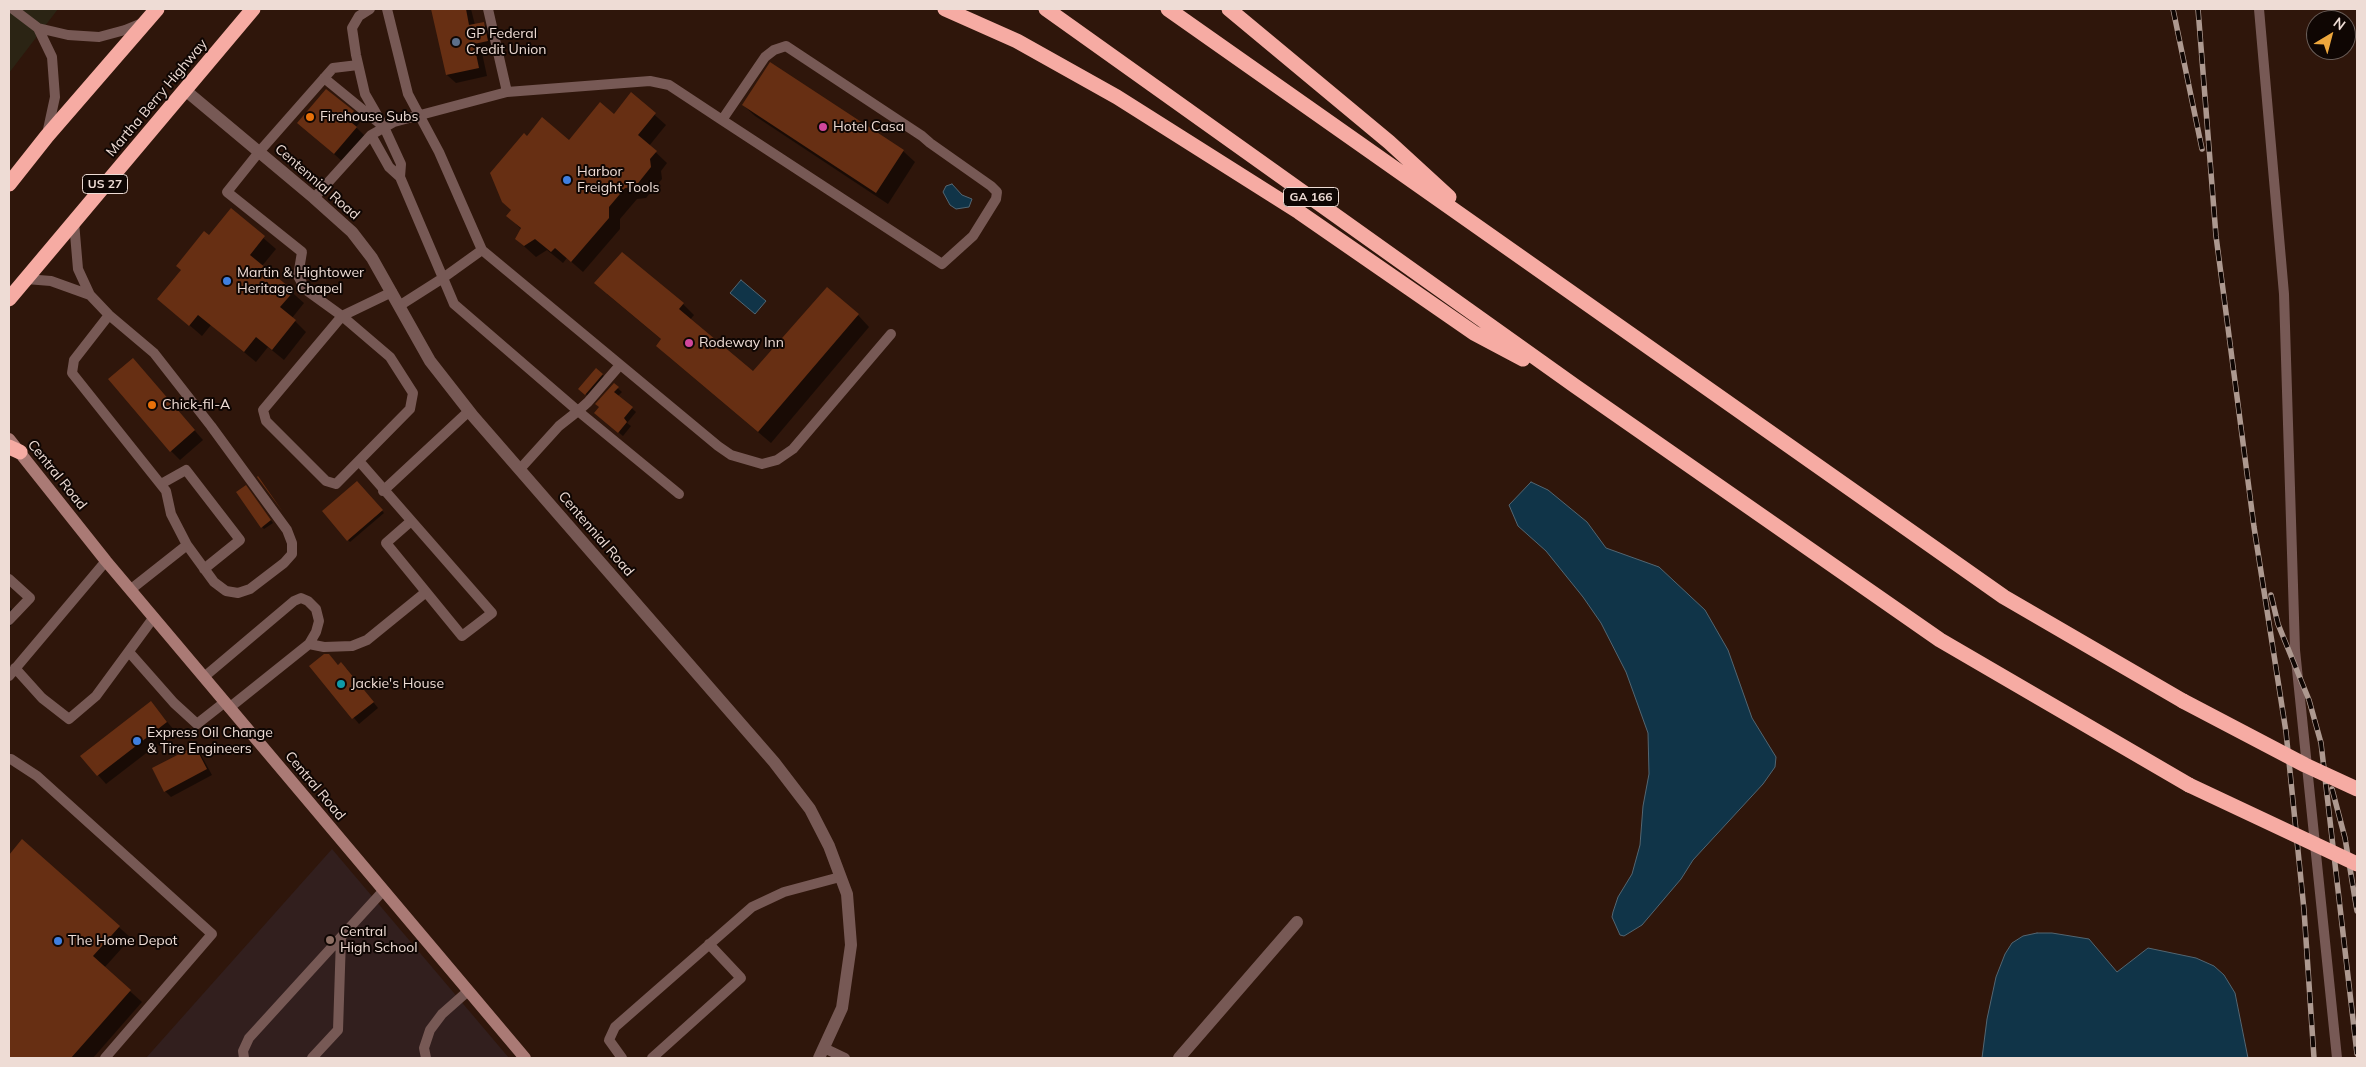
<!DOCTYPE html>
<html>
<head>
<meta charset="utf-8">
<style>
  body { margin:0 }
  #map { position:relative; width:2366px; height:1067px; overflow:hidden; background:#2f160b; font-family:Mulish,sans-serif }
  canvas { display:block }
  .frame { position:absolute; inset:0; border:10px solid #eedcd5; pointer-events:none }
  .north { position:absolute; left:2306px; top:10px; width:50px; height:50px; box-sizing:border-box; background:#0f0603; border:1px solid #685c57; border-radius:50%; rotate:37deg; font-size:14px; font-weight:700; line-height:20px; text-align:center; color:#eedcd5 }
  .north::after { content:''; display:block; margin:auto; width:18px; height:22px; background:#eea73d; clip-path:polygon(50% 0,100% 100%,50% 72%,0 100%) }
</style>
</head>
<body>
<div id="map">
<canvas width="2366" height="1067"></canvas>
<div class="frame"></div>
<div class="north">N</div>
</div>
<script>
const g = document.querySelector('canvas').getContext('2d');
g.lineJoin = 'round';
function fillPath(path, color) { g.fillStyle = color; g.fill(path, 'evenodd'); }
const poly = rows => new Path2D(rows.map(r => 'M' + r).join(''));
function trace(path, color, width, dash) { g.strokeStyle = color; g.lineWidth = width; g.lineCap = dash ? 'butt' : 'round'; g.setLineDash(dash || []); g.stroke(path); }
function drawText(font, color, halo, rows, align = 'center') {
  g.font = font + ' Mulish,sans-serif'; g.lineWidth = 4; g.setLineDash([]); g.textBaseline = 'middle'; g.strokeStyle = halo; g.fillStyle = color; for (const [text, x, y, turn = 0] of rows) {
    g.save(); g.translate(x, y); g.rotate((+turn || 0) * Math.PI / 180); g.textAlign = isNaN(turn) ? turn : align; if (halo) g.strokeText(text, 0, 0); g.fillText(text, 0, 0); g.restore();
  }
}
fillPath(poly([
  [9,9,58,9,9,73]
]), '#2b2414');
fillPath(poly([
  [332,849,509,1058,146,1058]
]), '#321f1e');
const water = poly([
  [952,184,962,195,972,199,969,207,956,209,950,205,943,192,946,186,952,184],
  [741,280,766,301,755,314,730,293,741,280],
  [1531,482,1548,490,1587,522,1606,548,1659,567,1705,610,1728,650,1752,718,1776,757,1775,767,1763,784,1693,860,1681,879,1642,925,1624,936,1620,935,1612,917,1613,912,1618,897,1632,874,1640,845,1643,806,1649,774,1648,733,1626,672,1601,623,1583,597,1546,551,1518,526,1509,505,1531,482],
  [2037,933,2052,933,2089,939,2117,972,2148,948,2196,958,2214,966,2224,975,2235,993,2248,1058,1982,1058,1987,1019,1996,977,2005,954,2012,943,2023,936,2037,933]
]);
fillPath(water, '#103448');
trace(water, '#536672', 1);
fillPath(poly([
  [432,9,471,9,475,25,483,23,492,32,496,50,482,53,487,76,456,83,447,75],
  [631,94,666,125,649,146,667,163,661,171,662,179,646,198,637,199,620,219,620,229,583,272,567,258,563,263,547,250,536,257,516,239,521,229,508,216,512,210,527,137,569,142,614,115],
  [743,105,903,151,915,162,888,204,755,116],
  [353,112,361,121,356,127,365,136,343,162,299,123],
  [231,210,276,249,262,266,304,303,292,318,306,332,284,360,268,347,256,362,211,325,202,336,159,299],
  [607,294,683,304,694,315,690,320,753,373,858,315,869,327,771,443,669,357,658,346,662,340],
  [133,360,203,440,180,460,171,451],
  [597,370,605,377,588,396,580,389],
  [614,385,622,392,618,396,636,412,627,423,631,426,623,436,600,417],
  [357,482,384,513,350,542,323,511],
  [248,489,273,523,264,529,262,527],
  [9,606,18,616,9,628],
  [329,655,339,666,347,669,378,708,359,724,311,666],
  [151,703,175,731,106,784,98,775],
  [194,747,200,753,212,775,171,797,165,791,153,769],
  [22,841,131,938,104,968,142,1002,93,1058,9,1058,9,857]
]), '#0007');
fillPath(poly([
  [431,9,466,9,469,25,484,22,488,41,474,44,479,68,446,75],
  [770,62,904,150,876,193,742,105],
  [326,89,354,111,347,119,357,127,334,154,297,123],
  [631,92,656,113,638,135,657,151,650,159,651,167,635,187,625,188,609,207,609,218,571,262,555,248,551,252,535,239,524,246,515,239,521,228,506,216,511,210,502,202,490,173,524,133,527,136,542,117,569,140,600,102,614,114],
  [231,208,265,236,250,255,294,291,280,307,296,320,272,350,256,337,244,352,198,315,189,326,157,299,181,270,176,266,204,231,209,235],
  [622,252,684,303,679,309,753,371,827,287,859,314,758,432,656,346,661,339,594,283],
  [133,358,195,430,170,452,108,379],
  [596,368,603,374,585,395,578,389],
  [614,383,619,387,614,392,633,407,624,418,627,422,618,433,594,413,599,407,595,404],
  [258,476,283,512,257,477],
  [357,481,383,510,347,541,322,511],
  [246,485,271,520,261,528,236,492],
  [324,654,329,654,338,665,341,662,374,702,352,719,309,666],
  [151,701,167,722,97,776,80,756],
  [195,746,207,769,164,792,152,768],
  [22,839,120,926,93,956,131,990,71,1058,9,1058,9,855]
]), '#672f13');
trace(poly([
  [13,9,38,28],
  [370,9,359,16,352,28,356,55,365,94,384,127],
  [387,9,408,94,439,152,482,250],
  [488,9,507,92],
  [2259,9,2284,294,2295,650,2337,1058],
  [358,65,333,68,259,152,227,192,302,252,298,276,306,290,342,316,392,292],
  [324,78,384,127,401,164,400,177],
  [47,134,55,97,52,57,38,28,68,35,99,37,125,30,142,23],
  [371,135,389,167,400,177,443,278,399,306],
  [314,198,371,135,394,122,507,92,650,81,669,85,722,120,942,264,973,236,996,199,997,192,991,186,930,143,922,136,786,46,774,50,765,57,722,120],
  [74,222,78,269,90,295,109,315,154,353,211,426,287,530,292,543,292,554,284,563,250,589,238,593,226,591,214,582,187,545,171,514,166,491,72,373,74,360,109,315],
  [26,279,51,281,90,295],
  [342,316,390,357,413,393,410,409,336,484,326,481,266,421,263,410,342,316],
  [620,365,588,402,578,411,454,304,443,278,482,250,718,446,731,455,762,464,777,460,793,449,891,334],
  [359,461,492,613,462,636,386,543,410,522],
  [520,469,559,426,578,411,679,494],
  [161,484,186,470,240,540,204,569],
  [383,491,469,411],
  [9,579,30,598,9,620],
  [130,590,187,545],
  [309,644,324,647,352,646,367,640,426,592],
  [129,652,174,703,197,724,225,702],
  [15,668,42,698,69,719,96,696,154,617],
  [9,676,106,561],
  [204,677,294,601,301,598,308,601,316,609,319,621,316,632,309,644,229,708],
  [11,759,37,776,212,934,105,1058],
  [824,1048,845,1058],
  [244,1058,243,1051,249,1038,383,891],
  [312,1058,338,1030,341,938],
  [426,1058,424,1048,430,1030,442,1014,468,991],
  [622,1058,609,1040,615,1027,752,907,784,892,840,877],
  [652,1058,741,978,709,944]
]), '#775955', 10);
trace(poly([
  [185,90,314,198,352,232,372,258,430,361,473,416,774,762,810,809,829,846,847,894,851,945,842,1008,819,1058],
  [1179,1058,1297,922]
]), '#775955', 12);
trace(poly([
  [9,439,106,561,525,1058]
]), '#aa7a75', 12);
trace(poly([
  [945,9,1017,41,1117,97,1299,212,1474,333,1523,359],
  [1046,9,1575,386,1940,640,2189,785],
  [1168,9,2004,597,2183,701],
  [1229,9,1389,142,1449,197],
  [9,184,47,136,157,9],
  [9,299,253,9],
  [9,447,20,452]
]), '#f6aba3', 15);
const rail = poly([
  [2173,9,2202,149],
  [2198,9,2216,236,2254,527,2286,732,2304,910,2314,1058],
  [2271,595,2278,624,2309,700,2321,743,2357,1054],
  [2332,789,2345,838,2357,911]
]);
trace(rail, '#ad9990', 5.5);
trace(rail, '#0f0603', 4, [11]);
trace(poly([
  [2183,701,2305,765,2357,789],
  [2189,785,2357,864]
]), '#f6aba3', 15);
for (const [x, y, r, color] of [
  [456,42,5,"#5c6f8a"],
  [310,117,5,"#e8710a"],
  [823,127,5,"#d1479c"],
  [567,180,5,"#3f7fe0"],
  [227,281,5,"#3f7fe0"],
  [689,343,5,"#d1479c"],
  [152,405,5,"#e8710a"],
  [341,684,5,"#0f9aa8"],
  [137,741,5,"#3f7fe0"],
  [330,940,5,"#8d6e63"],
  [58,941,5,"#3f7fe0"]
]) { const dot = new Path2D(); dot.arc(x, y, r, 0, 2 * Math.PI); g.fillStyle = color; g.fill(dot); trace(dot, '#0f0603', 2); }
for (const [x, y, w] of [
  [105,184,45],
  [1311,197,55]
]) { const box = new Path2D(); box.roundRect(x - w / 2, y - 9.5, w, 19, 4); g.fillStyle = '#0f0603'; g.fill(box); trace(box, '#eedcd5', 1); }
drawText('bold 12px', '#eedcd5', null, [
  ["US 27",105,184],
  ["GA 166",1311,197]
]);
drawText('14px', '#eedcd5', '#0f0603', [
  ["GP Federal",466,34],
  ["Credit Union",466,50],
  ["Firehouse Subs",320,117],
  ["Hotel Casa",833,127],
  ["Harbor",577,172],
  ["Freight Tools",577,188],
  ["Martin & Hightower",237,273],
  ["Heritage Chapel",237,289],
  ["Rodeway Inn",699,343],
  ["Chick-fil-A",162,405],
  ["Jackie's House",351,684],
  ["Express Oil Change",147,733],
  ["& Tire Engineers",147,749],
  ["Central",340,932],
  ["High School",340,948],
  ["The Home Depot",68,941]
], 'left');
drawText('14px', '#eedcd5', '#0f0603', [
  ["Martha Berry Highway",157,98,-50],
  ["Centennial Road",317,182,41],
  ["Central Road",57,475,51],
  ["Centennial Road",596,534,49],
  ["Central Road",315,786,50]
]);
</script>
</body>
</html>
